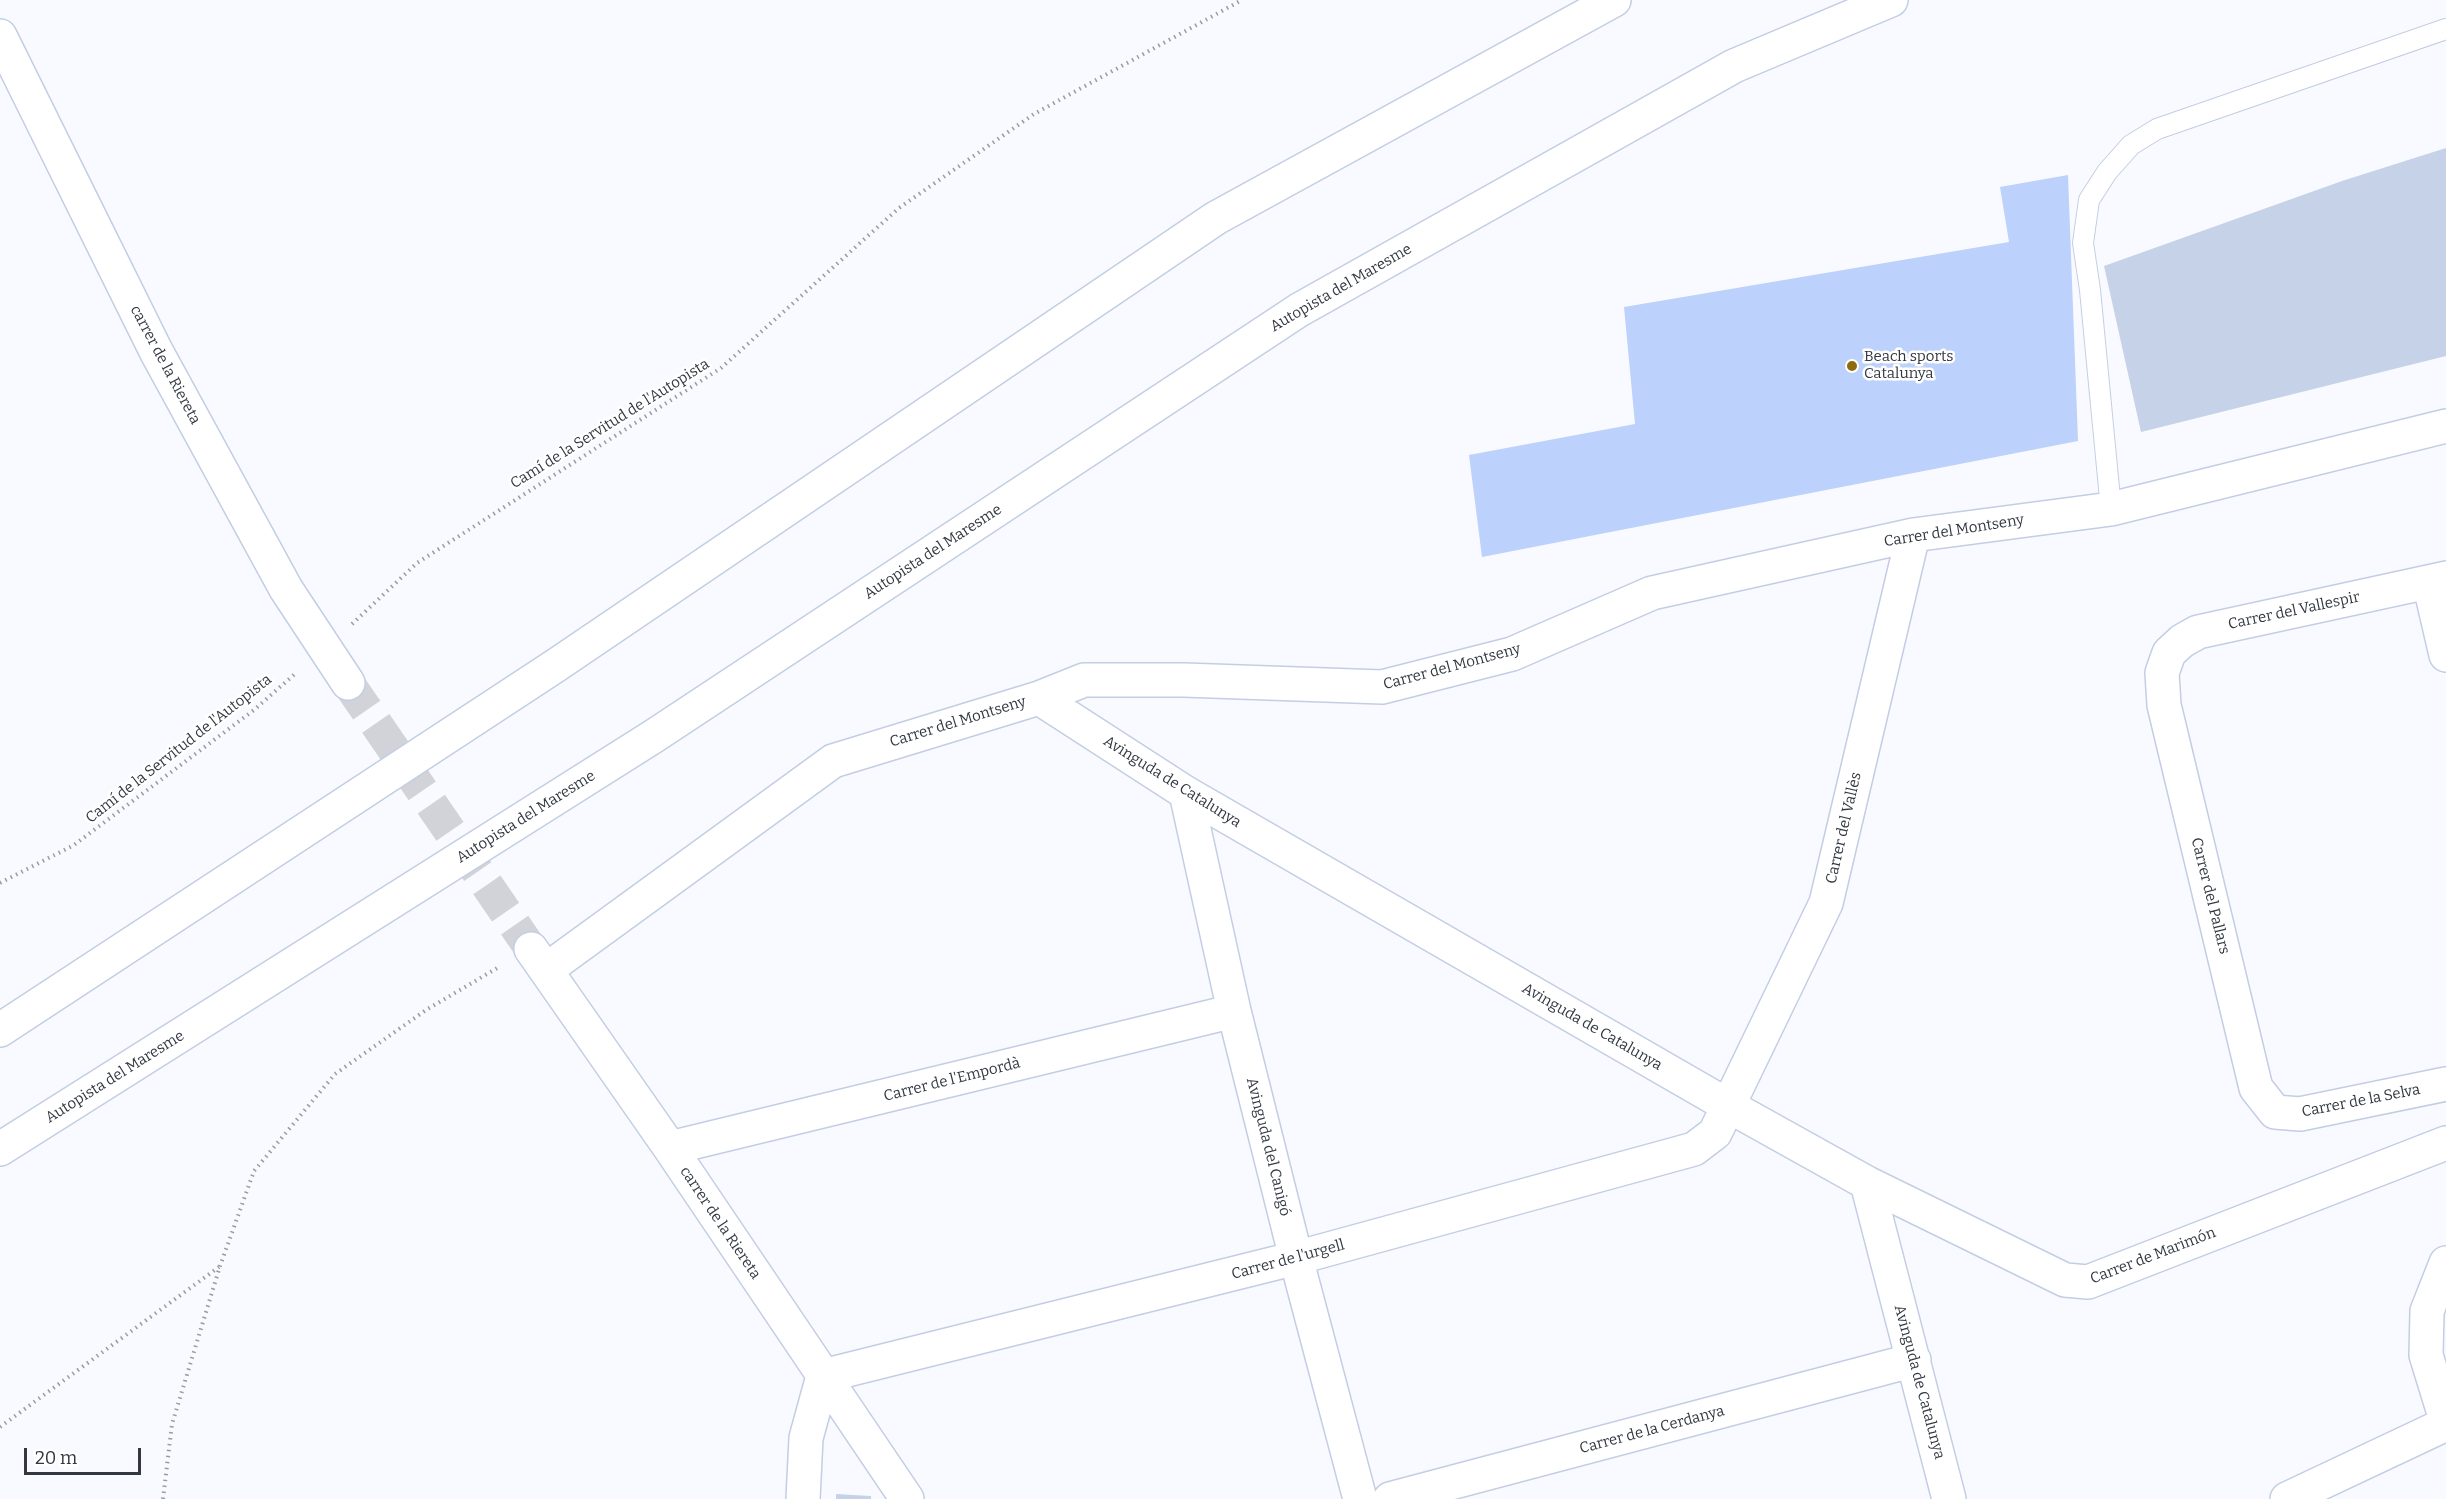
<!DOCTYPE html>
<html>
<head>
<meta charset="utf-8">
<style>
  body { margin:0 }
  #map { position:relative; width:2446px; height:1499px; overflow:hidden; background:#f8faff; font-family:Bitter,serif }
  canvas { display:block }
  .scale { position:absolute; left:24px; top:1448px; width:117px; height:27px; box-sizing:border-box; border:3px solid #333840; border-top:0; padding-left:8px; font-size:18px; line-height:21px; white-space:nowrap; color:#333840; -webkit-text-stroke:4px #fff; paint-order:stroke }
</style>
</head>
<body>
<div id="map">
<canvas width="2446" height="1499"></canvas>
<div class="scale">20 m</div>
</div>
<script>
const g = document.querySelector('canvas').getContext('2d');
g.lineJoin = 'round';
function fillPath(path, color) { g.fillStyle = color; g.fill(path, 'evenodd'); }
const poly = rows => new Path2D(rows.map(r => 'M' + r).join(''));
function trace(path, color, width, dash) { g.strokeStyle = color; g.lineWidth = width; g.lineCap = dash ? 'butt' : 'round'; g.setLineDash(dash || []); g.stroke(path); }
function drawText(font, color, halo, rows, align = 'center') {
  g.font = font + ' Bitter,serif'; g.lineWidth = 5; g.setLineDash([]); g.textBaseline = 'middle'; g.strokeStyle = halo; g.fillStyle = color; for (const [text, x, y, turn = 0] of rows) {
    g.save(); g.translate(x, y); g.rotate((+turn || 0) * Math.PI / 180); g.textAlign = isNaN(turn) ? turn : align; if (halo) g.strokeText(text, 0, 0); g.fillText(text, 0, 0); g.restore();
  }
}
fillPath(poly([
  [2068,175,2078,441,1482,557,1469,455,1635,424,1624,307,2009,242,2000,187]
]), '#bcd1fb');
fillPath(poly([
  [2446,148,2446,356,2141,432,2104,266,2342,181],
  [836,1494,871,1496,871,1499,836,1499]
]), '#c6d2e8');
trace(poly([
  [348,683,531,949]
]), '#d1d3d9', 33, [33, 16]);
const lane = poly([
  [2111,509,2090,290,2083,243,2089,200,2107,172,2131,145,2157,129,2446,29]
]);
const street = poly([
  [0,36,156,351,286,589,348,683],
  [2446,578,2198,632,2182,641,2169,653,2162,673,2164,705,2256,1088,2275,1112,2300,1114,2446,1084],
  [2429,582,2446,655],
  [1039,698,1186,793,1727,1105,1867,1183,2065,1280,2088,1282,2446,1143],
  [1186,793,1234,1011,1296,1258,1360,1499],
  [531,949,670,1148,907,1499],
  [546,970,833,761,1039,698,1084,680,1184,680,1382,687,1512,654,1652,593,1913,535,2111,509,2446,426],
  [670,1148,1234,1011],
  [1867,1183,1949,1499],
  [2446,1263,2427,1311,2426,1355,2446,1420],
  [823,1376,1296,1258,1694,1149,1715,1133,1826,903,1913,535],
  [803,1499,806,1438,823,1376],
  [1390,1499,1914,1360],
  [2287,1499,2446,1424]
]);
const highway = poly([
  [0,1030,555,666,1216,218,1614,0],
  [0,1149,654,736,1299,310,1734,66,1891,0]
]);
trace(lane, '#c3cee4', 22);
trace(street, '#c3cee4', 36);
trace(highway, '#c3cee4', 36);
trace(poly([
  [352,624,417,563,721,368,899,208,1034,114,1242,0],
  [0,883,74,845,254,710,297,672],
  [0,1427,219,1267],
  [163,1499,172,1424,220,1266,254,1171,335,1074,426,1010,499,967]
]), '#989ca2', 4, [1.5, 4.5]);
trace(lane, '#fff', 20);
trace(street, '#fff', 33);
trace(highway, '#fff', 33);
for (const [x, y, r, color] of [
  [1852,366,6,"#8f6b0f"]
]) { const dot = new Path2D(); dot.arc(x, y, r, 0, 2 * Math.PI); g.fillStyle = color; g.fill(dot); trace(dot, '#fff', 2); }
drawText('15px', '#333840', '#fff', [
  ["Autopista del Maresme",1341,288,-30],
  ["carrer de la Riereta",165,365,62],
  ["Camí de la Servitud de l'Autopista",610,424,-32],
  ["Carrer del Montseny",1954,531,-9],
  ["Autopista del Maresme",933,552,-33],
  ["Carrer del Vallespir",2294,611,-12],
  ["Carrer del Montseny",1452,667,-15],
  ["Carrer del Montseny",958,722,-17],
  ["Camí de la Servitud de l'Autopista",179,749,-38],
  ["Avinguda de Catalunya",1172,782,32],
  ["Autopista del Maresme",526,817,-32],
  ["Carrer del Vallès",1844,828,-77],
  ["Carrer del Pallars",2210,896,76],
  ["Avinguda de Catalunya",1592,1027,30],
  ["Autopista del Maresme",115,1077,-32],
  ["Carrer de l'Empordà",952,1080,-14],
  ["Carrer de la Selva",2361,1101,-11],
  ["Avinguda del Canigó",1268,1147,76],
  ["carrer de la Riereta",720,1223,56],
  ["Carrer de Marimón",2153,1256,-21],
  ["Carrer de l'urgell",1288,1260,-15],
  ["Avinguda de Catalunya",1919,1382,75],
  ["Carrer de la Cerdanya",1652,1430,-15]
]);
drawText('15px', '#333840', '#fff', [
  ["Beach sports",1864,357],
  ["Catalunya",1864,374]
], 'left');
</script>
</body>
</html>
